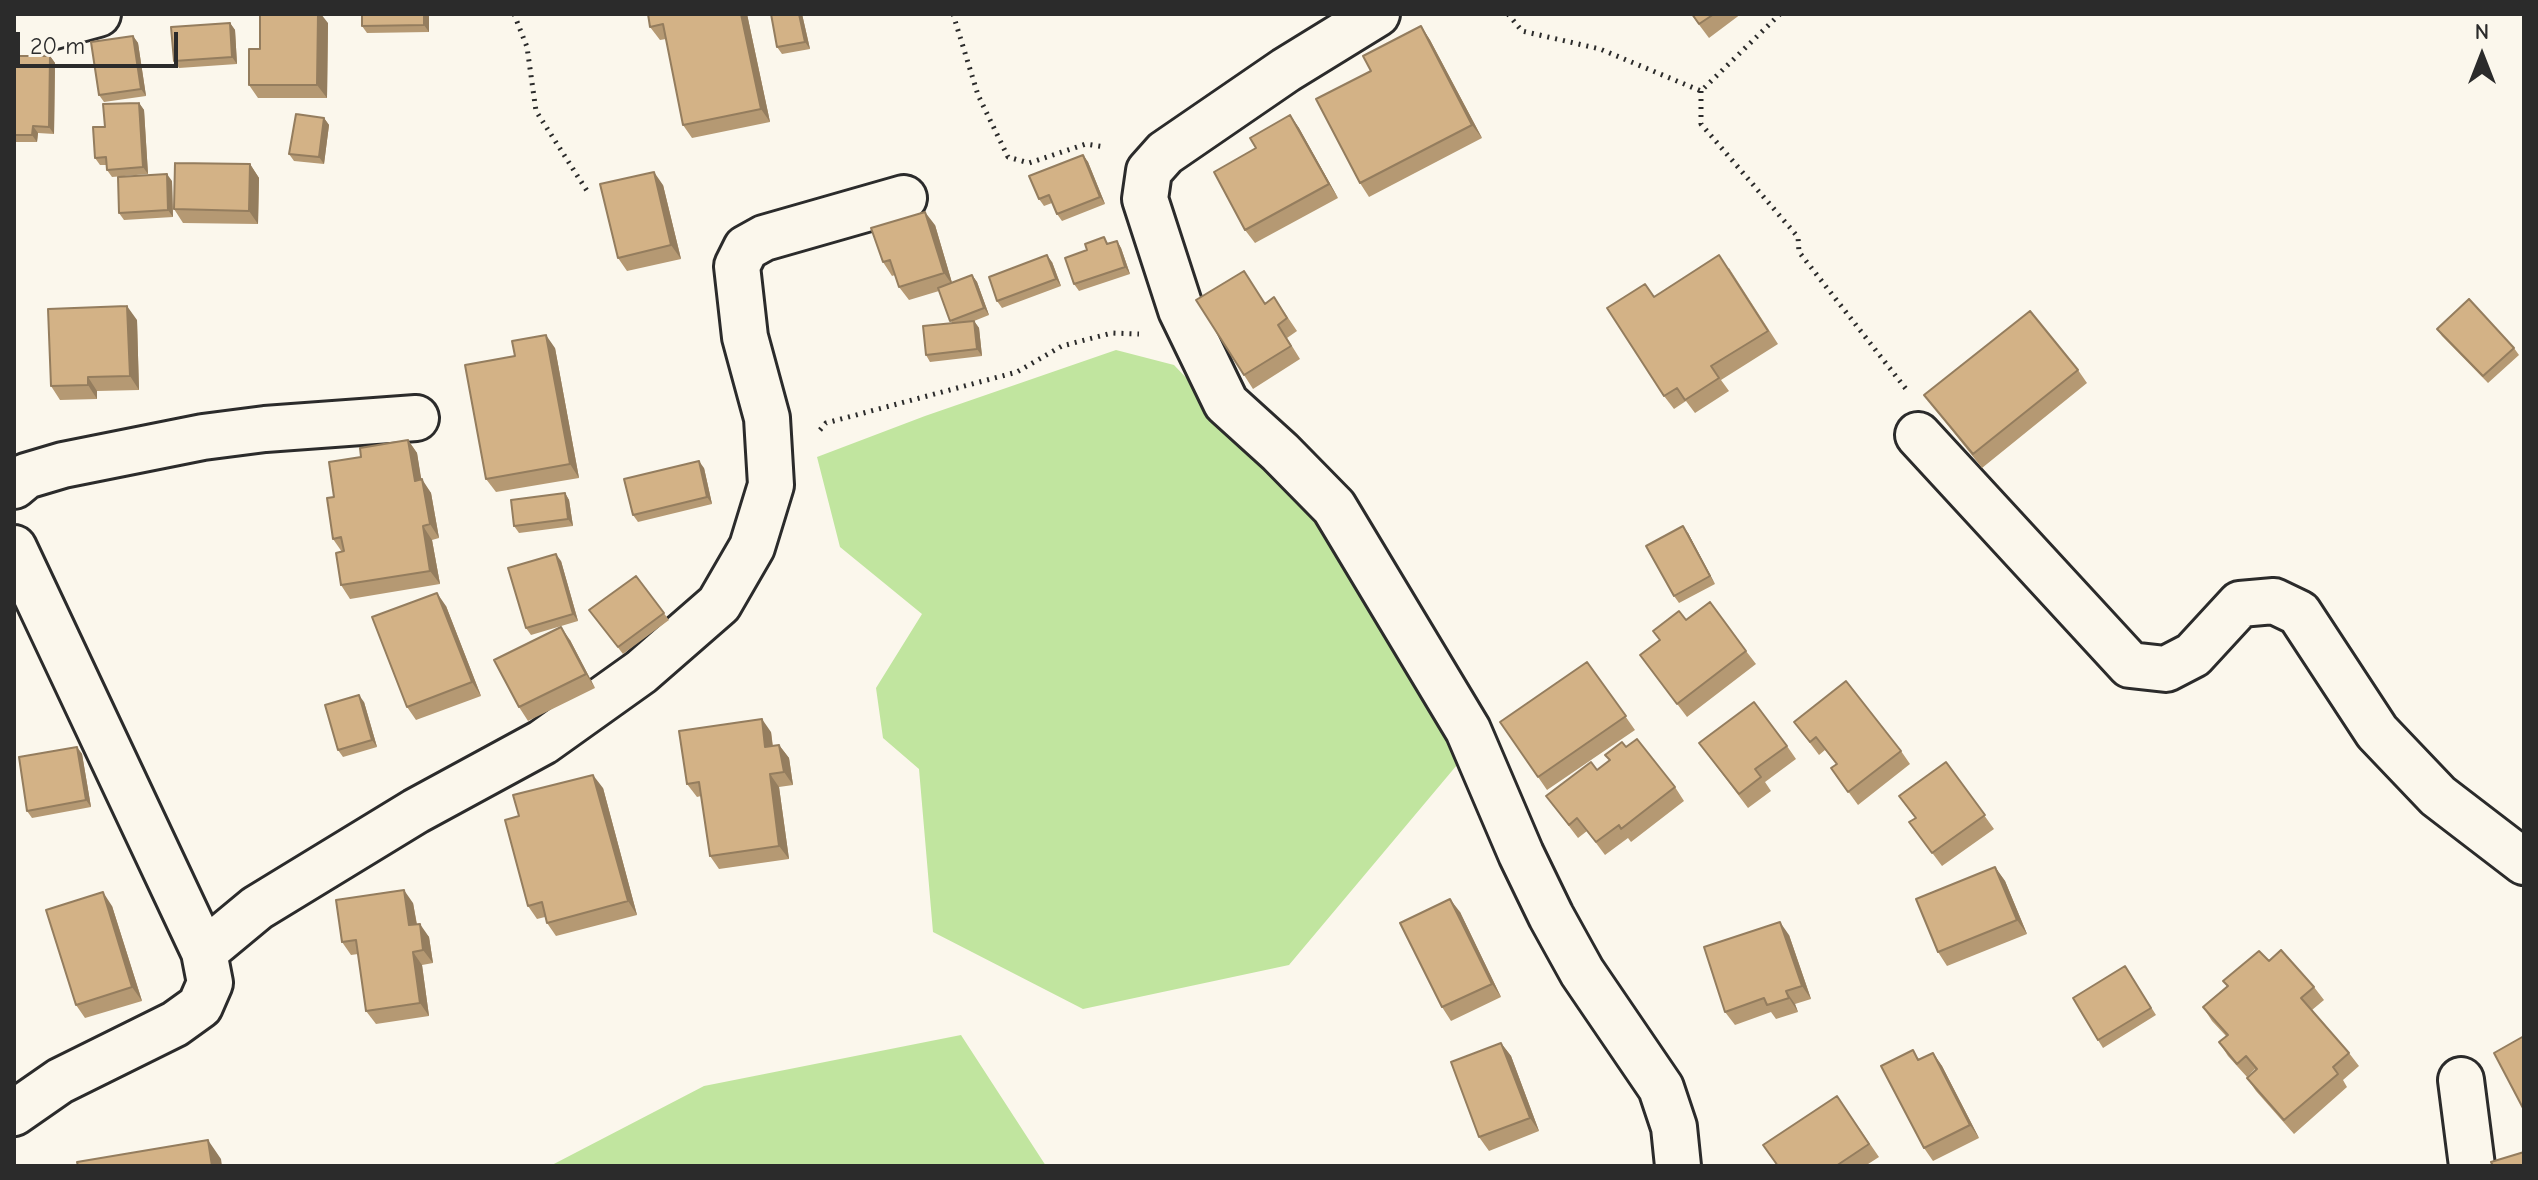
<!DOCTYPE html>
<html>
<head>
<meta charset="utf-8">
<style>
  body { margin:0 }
  #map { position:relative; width:2538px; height:1180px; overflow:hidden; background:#fbf7ec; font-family:"Comic Neue",sans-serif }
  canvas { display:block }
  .frame { position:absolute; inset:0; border:16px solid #2b2b2b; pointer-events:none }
  .north { position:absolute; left:2442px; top:16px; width:80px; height:80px; -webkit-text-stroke:6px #fbf7ec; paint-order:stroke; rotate:0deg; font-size:22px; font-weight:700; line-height:32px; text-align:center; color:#2b2b2b }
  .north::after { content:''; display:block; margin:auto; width:28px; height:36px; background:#2b2b2b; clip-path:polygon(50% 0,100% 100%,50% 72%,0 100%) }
  .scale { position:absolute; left:16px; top:32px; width:162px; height:36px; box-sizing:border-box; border:4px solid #2b2b2b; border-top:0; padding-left:10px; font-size:24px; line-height:28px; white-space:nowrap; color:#2b2b2b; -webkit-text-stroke:6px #fbf7ec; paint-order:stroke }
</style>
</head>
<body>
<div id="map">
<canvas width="2538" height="1180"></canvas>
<div class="frame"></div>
<div class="north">N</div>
<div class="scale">20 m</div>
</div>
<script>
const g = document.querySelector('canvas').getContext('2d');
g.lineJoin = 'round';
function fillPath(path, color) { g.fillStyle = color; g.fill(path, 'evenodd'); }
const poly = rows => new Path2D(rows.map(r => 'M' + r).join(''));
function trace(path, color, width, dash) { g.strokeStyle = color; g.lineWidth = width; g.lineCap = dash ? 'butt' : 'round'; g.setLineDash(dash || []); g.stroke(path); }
fillPath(poly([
  [1116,350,1174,365,1321,519,1462,759,1289,965,1083,1009,933,932,919,769,883,738,876,688,922,614,840,547,817,457,925,416],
  [961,1035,1046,1166,550,1166,704,1086]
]), '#c1e59f');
const minor = poly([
  [1377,14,1286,70,1165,153,1149,171,1145,199,1181,310,1226,403,1280,452,1334,507,1468,730,1521,854,1551,916,1582,972,1661,1088,1674,1127,1678,1166],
  [14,37,98,14],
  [1918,435,2130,665,2166,669,2193,655,2240,604,2274,601,2299,613,2377,732,2438,796,2524,862],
  [14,486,26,476,63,465,203,437,265,429,416,418],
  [14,548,204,952,210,983,200,1006,175,1024,60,1081,14,1113],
  [204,952,257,908,416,811,543,742,641,672,719,604,752,547,771,485,767,418,745,337,737,266,746,248,764,238,904,198],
  [2461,1080,2472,1166]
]);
trace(minor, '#2b2b2b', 50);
trace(poly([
  [514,14,527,47,536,111,589,194],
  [953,14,978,95,1008,157,1029,163,1086,144,1105,147],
  [1508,14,1522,31,1600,49,1701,91,1780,14],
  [1701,91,1701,124,1798,237,1799,252,1906,389],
  [820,430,826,423,1017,372,1062,346,1112,333,1139,334]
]), '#2b2b2b', 5, [2, 6]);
trace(minor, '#fbf7ec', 44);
fillPath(poly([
  [362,14,429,14,429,32,367,33,362,26],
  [648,14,747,14,770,122,692,138,683,125,666,39,660,40,650,27],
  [802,14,810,49,782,54,777,47],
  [1691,14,1741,14,1709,38],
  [230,23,235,30,237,64,179,68,174,61],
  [328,23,327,98,258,98,249,85,260,49],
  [1421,26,1430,40,1482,138,1369,197,1360,183,1371,71],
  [133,36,138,43,146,96,104,102,99,95],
  [14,56,50,56,55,63,54,134,38,133,37,142,16,142,14,140],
  [139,103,144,110,148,174,112,177,107,170,107,165,100,165,95,158,105,127],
  [1290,115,1299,128,1338,198,1255,243,1245,230,1256,148],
  [324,118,329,125,324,164,294,161,289,154],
  [1083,155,1088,162,1105,204,1062,221,1057,214,1052,203,1044,206,1039,199],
  [250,164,259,178,258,224,183,223,174,209],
  [172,181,173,217,124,220,119,213],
  [663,185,681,259,627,271,618,258],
  [935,225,952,283,972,275,977,282,989,315,974,321,979,328,982,356,930,362,926,355,952,323,939,291,909,300,899,287,895,275,892,276,883,262],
  [1117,241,1121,248,1130,274,1079,291,1074,284,1108,243],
  [1052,262,1061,286,1002,308,997,301],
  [1729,268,1778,344,1721,380,1729,391,1695,413,1686,401,1674,409,1664,396,1654,297],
  [1274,297,1297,331,1287,338,1300,359,1253,389,1244,375,1265,303],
  [137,320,139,390,97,391,97,399,60,400,51,386],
  [2437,329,2514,348,2519,355,2488,383,2442,336],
  [555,348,579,478,496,492,486,479],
  [2078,370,2087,383,1982,468,1924,395],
  [408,440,417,453,421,480,431,493,439,538,432,540,440,584,350,599,341,585,342,552,333,539,334,497,361,457],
  [704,468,712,504,638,522,633,515],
  [565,493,569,500,573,526,519,533,514,526],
  [1688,533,1715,584,1679,603,1674,596],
  [561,561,578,621,531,635,526,628],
  [636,576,669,620,623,654,589,610],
  [446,606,481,696,416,720,407,707],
  [1686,620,1746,651,1756,664,1687,717,1640,655],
  [570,640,595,688,528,721,519,707],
  [1587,662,1635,730,1547,790,1500,722],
  [364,702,377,747,343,757,338,750],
  [1794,722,1901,751,1910,764,1858,805,1831,768,1836,764,1825,750,1819,755],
  [771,732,773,746,779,745,789,758,793,785,779,787,789,859,719,869,710,856,701,796,697,797,687,784],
  [1699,743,1787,746,1796,759,1765,782,1771,791,1748,808],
  [77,747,82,754,91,807,32,818,27,811],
  [1626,747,1675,787,1684,801,1631,842,1628,838,1605,855,1587,831,1578,838,1546,796,1597,770],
  [1946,762,1994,829,1942,866,1909,822,1915,818,1899,796],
  [603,788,637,915,556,936,547,923,545,917,537,919,528,906,519,816],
  [1995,867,2005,881,2027,934,1947,966,1938,952],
  [413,903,417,924,429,937,433,963,422,965,429,1016,376,1024,366,1011,358,954,351,955,342,942],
  [112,906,142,1001,85,1018,76,1005],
  [1460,912,1501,997,1451,1021,1442,1007],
  [1789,935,1811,999,1795,1004,1798,1012,1776,1019,1771,1012,1735,1025,1725,1012],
  [2269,961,2314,987,2324,1000,2312,1010,2349,1053,2359,1066,2343,1080,2347,1087,2294,1134,2256,1091,2247,1078,2256,1070,2255,1069,2247,1077,2228,1056,2219,1042,2226,1036,2212,1021,2203,1007,2227,986,2223,981],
  [2125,966,2156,1015,2103,1048,2098,1040],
  [1501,1043,1511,1056,1539,1131,1489,1151,1479,1137],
  [1913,1050,1919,1060,1933,1053,1942,1066,1979,1138,1933,1161,1924,1148],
  [1837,1096,1879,1157,1865,1166,1778,1166]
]), '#b59973');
fillPath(poly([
  [318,14,321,14,328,23,327,98,317,85],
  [424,14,429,14,429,32,424,25],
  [741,14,747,14,770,122,761,109],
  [799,14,802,14,810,49,805,42],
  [230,23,235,30,237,64,232,57],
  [1421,26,1430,40,1482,138,1472,125],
  [133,36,138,43,146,96,141,89],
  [50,56,55,63,54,134,49,127],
  [139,103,144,110,148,174,143,167],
  [1290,115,1299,128,1338,198,1329,184],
  [324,118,329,125,324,164,319,157],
  [33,126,38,133,37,142,32,135],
  [1083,155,1088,162,1105,204,1100,197],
  [250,164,259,178,258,224,249,211],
  [654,172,663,185,681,259,671,245],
  [167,174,172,181,173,217,168,210],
  [925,212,935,225,953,286,944,273],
  [1117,241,1121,248,1130,274,1125,267],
  [1047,255,1052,262,1061,286,1056,279],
  [972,275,977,282,989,315,984,308],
  [127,306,137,320,139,390,130,376],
  [974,321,979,328,982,356,977,349],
  [546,335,555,348,579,478,570,464],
  [88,377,97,391,97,399,88,385],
  [408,440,417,453,424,495,415,481],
  [699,461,704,468,712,504,707,497],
  [422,479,431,493,439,538,430,524],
  [565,493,569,500,573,526,568,519],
  [423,526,432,540,440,584,430,571],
  [1683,526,1688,533,1715,584,1710,576],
  [556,554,561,561,578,621,573,614],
  [437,593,446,606,481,696,472,682],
  [561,627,570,640,595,688,586,674],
  [359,695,364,702,377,747,372,740],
  [762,719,771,732,774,760,765,747],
  [779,745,789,758,793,785,784,772],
  [77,747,82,754,91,807,86,800],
  [770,774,779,787,789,859,779,846],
  [593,775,603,788,637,915,628,901],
  [1995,867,2005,881,2027,934,2017,920],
  [404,890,413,903,419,938,409,925],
  [103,892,112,906,142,1001,132,987],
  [1450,899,1460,912,1501,997,1492,984],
  [1780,922,1789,935,1811,999,1802,986],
  [420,924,429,937,433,963,423,950],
  [413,952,422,965,429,1016,420,1003],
  [1786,991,1795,1004,1798,1012,1789,998],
  [1501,1043,1511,1056,1539,1131,1530,1118],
  [1933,1053,1942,1066,1979,1138,1970,1125],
  [208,1140,221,1159,222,1166,212,1166]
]), '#947d5e');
const building = poly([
  [260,14,318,14,317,85,249,85,249,49,260,49,260,14],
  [362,14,424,14,424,25,362,26,362,14],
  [648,14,741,14,761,109,683,125,663,24,650,27,648,14],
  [771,14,799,14,805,42,777,47,771,14],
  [1692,14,1714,14,1699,24,1692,14],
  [230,23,232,57,174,61,171,27,230,23],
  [1421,26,1472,125,1360,183,1316,99,1371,71,1363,56,1421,26],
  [133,36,141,89,99,95,91,42,133,36],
  [14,56,50,56,49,127,33,126,32,135,14,135,14,56],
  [139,103,143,167,107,170,106,157,95,158,93,127,105,127,103,104,139,103],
  [296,114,324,118,319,157,289,154,296,114],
  [1290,115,1329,184,1245,230,1214,172,1256,148,1250,138,1290,115],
  [1083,155,1100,197,1057,214,1049,195,1039,199,1029,176,1083,155],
  [175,163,250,164,249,211,174,209,175,163],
  [654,172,671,245,618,258,600,184,654,172],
  [167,174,168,210,119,213,118,177,167,174],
  [925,212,944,273,899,287,890,260,883,262,871,228,925,212],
  [1104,237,1107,244,1117,241,1125,267,1074,284,1065,258,1087,250,1085,244,1104,237],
  [1047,255,1056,279,997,301,989,277,1047,255],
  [1719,255,1768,331,1711,366,1719,378,1685,400,1677,388,1664,396,1607,308,1645,284,1654,297,1719,255],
  [1244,271,1265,304,1274,297,1287,318,1278,325,1291,346,1244,375,1196,300,1244,271],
  [972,275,984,308,950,321,938,288,972,275],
  [2469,299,2514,348,2483,376,2437,329,2469,299],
  [127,306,130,376,88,377,88,385,51,386,48,309,127,306],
  [2030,311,2078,370,1973,454,1924,395,2030,311],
  [974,321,977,349,926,355,923,326,974,321],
  [546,335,570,464,486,479,465,365,515,356,512,341,546,335],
  [408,440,415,481,422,479,430,524,423,526,430,571,341,585,336,553,344,551,341,537,333,539,327,498,334,497,329,462,361,457,360,448,408,440],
  [699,461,707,497,633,515,624,479,699,461],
  [565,493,568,519,514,526,511,500,565,493],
  [1683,526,1710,576,1674,596,1646,546,1683,526],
  [556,554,573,614,526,628,508,568,556,554],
  [636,576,664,613,618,647,589,610,636,576],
  [437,593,472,682,407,707,372,617,437,593],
  [1710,602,1746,651,1677,704,1640,655,1660,640,1653,631,1679,611,1686,620,1710,602],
  [561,627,586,674,519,707,494,660,561,627],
  [1587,662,1626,716,1538,777,1500,722,1587,662],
  [1846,681,1901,751,1848,792,1831,768,1837,764,1816,737,1810,742,1794,722,1846,681],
  [359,695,372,740,338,750,325,705,359,695],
  [1754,702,1787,746,1755,769,1761,777,1739,794,1699,743,1754,702],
  [762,719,765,747,779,745,784,772,770,774,779,846,710,856,699,782,687,784,679,731,762,719],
  [1637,739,1675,787,1621,829,1619,825,1596,842,1577,818,1569,825,1546,796,1591,762,1597,770,1610,760,1605,755,1622,742,1626,747,1637,739],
  [77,747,86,800,27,811,19,757,77,747],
  [1946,762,1985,815,1932,853,1909,822,1916,818,1899,796,1946,762],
  [593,775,628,901,547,923,542,902,528,906,505,820,519,816,513,795,593,775],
  [1995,867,2017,920,1938,952,1916,899,1995,867],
  [404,890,409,925,420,924,423,950,413,952,420,1003,366,1011,356,940,342,942,336,900,404,890],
  [103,892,132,987,76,1005,46,910,103,892],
  [1450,899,1492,984,1442,1007,1400,923,1450,899],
  [1780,922,1802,986,1786,991,1789,998,1767,1005,1764,998,1725,1012,1704,947,1780,922],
  [2281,950,2314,987,2301,998,2349,1053,2333,1067,2338,1074,2284,1120,2247,1078,2257,1069,2246,1056,2237,1064,2219,1042,2228,1035,2203,1007,2228,986,2223,981,2259,951,2269,961,2281,950],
  [2125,966,2151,1008,2098,1040,2073,998,2125,966],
  [2524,1036,2524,1110,2494,1053,2524,1036],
  [1501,1043,1530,1118,1479,1137,1451,1062,1501,1043],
  [1913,1050,1918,1060,1933,1053,1970,1125,1924,1148,1881,1066,1913,1050],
  [1837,1096,1869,1144,1836,1166,1778,1166,1763,1145,1837,1096],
  [208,1140,212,1166,78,1166,77,1162,208,1140],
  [2524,1152,2524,1166,2493,1166,2491,1162,2524,1152]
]);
fillPath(building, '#d3b286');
trace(building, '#947d5e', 2);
</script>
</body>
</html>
